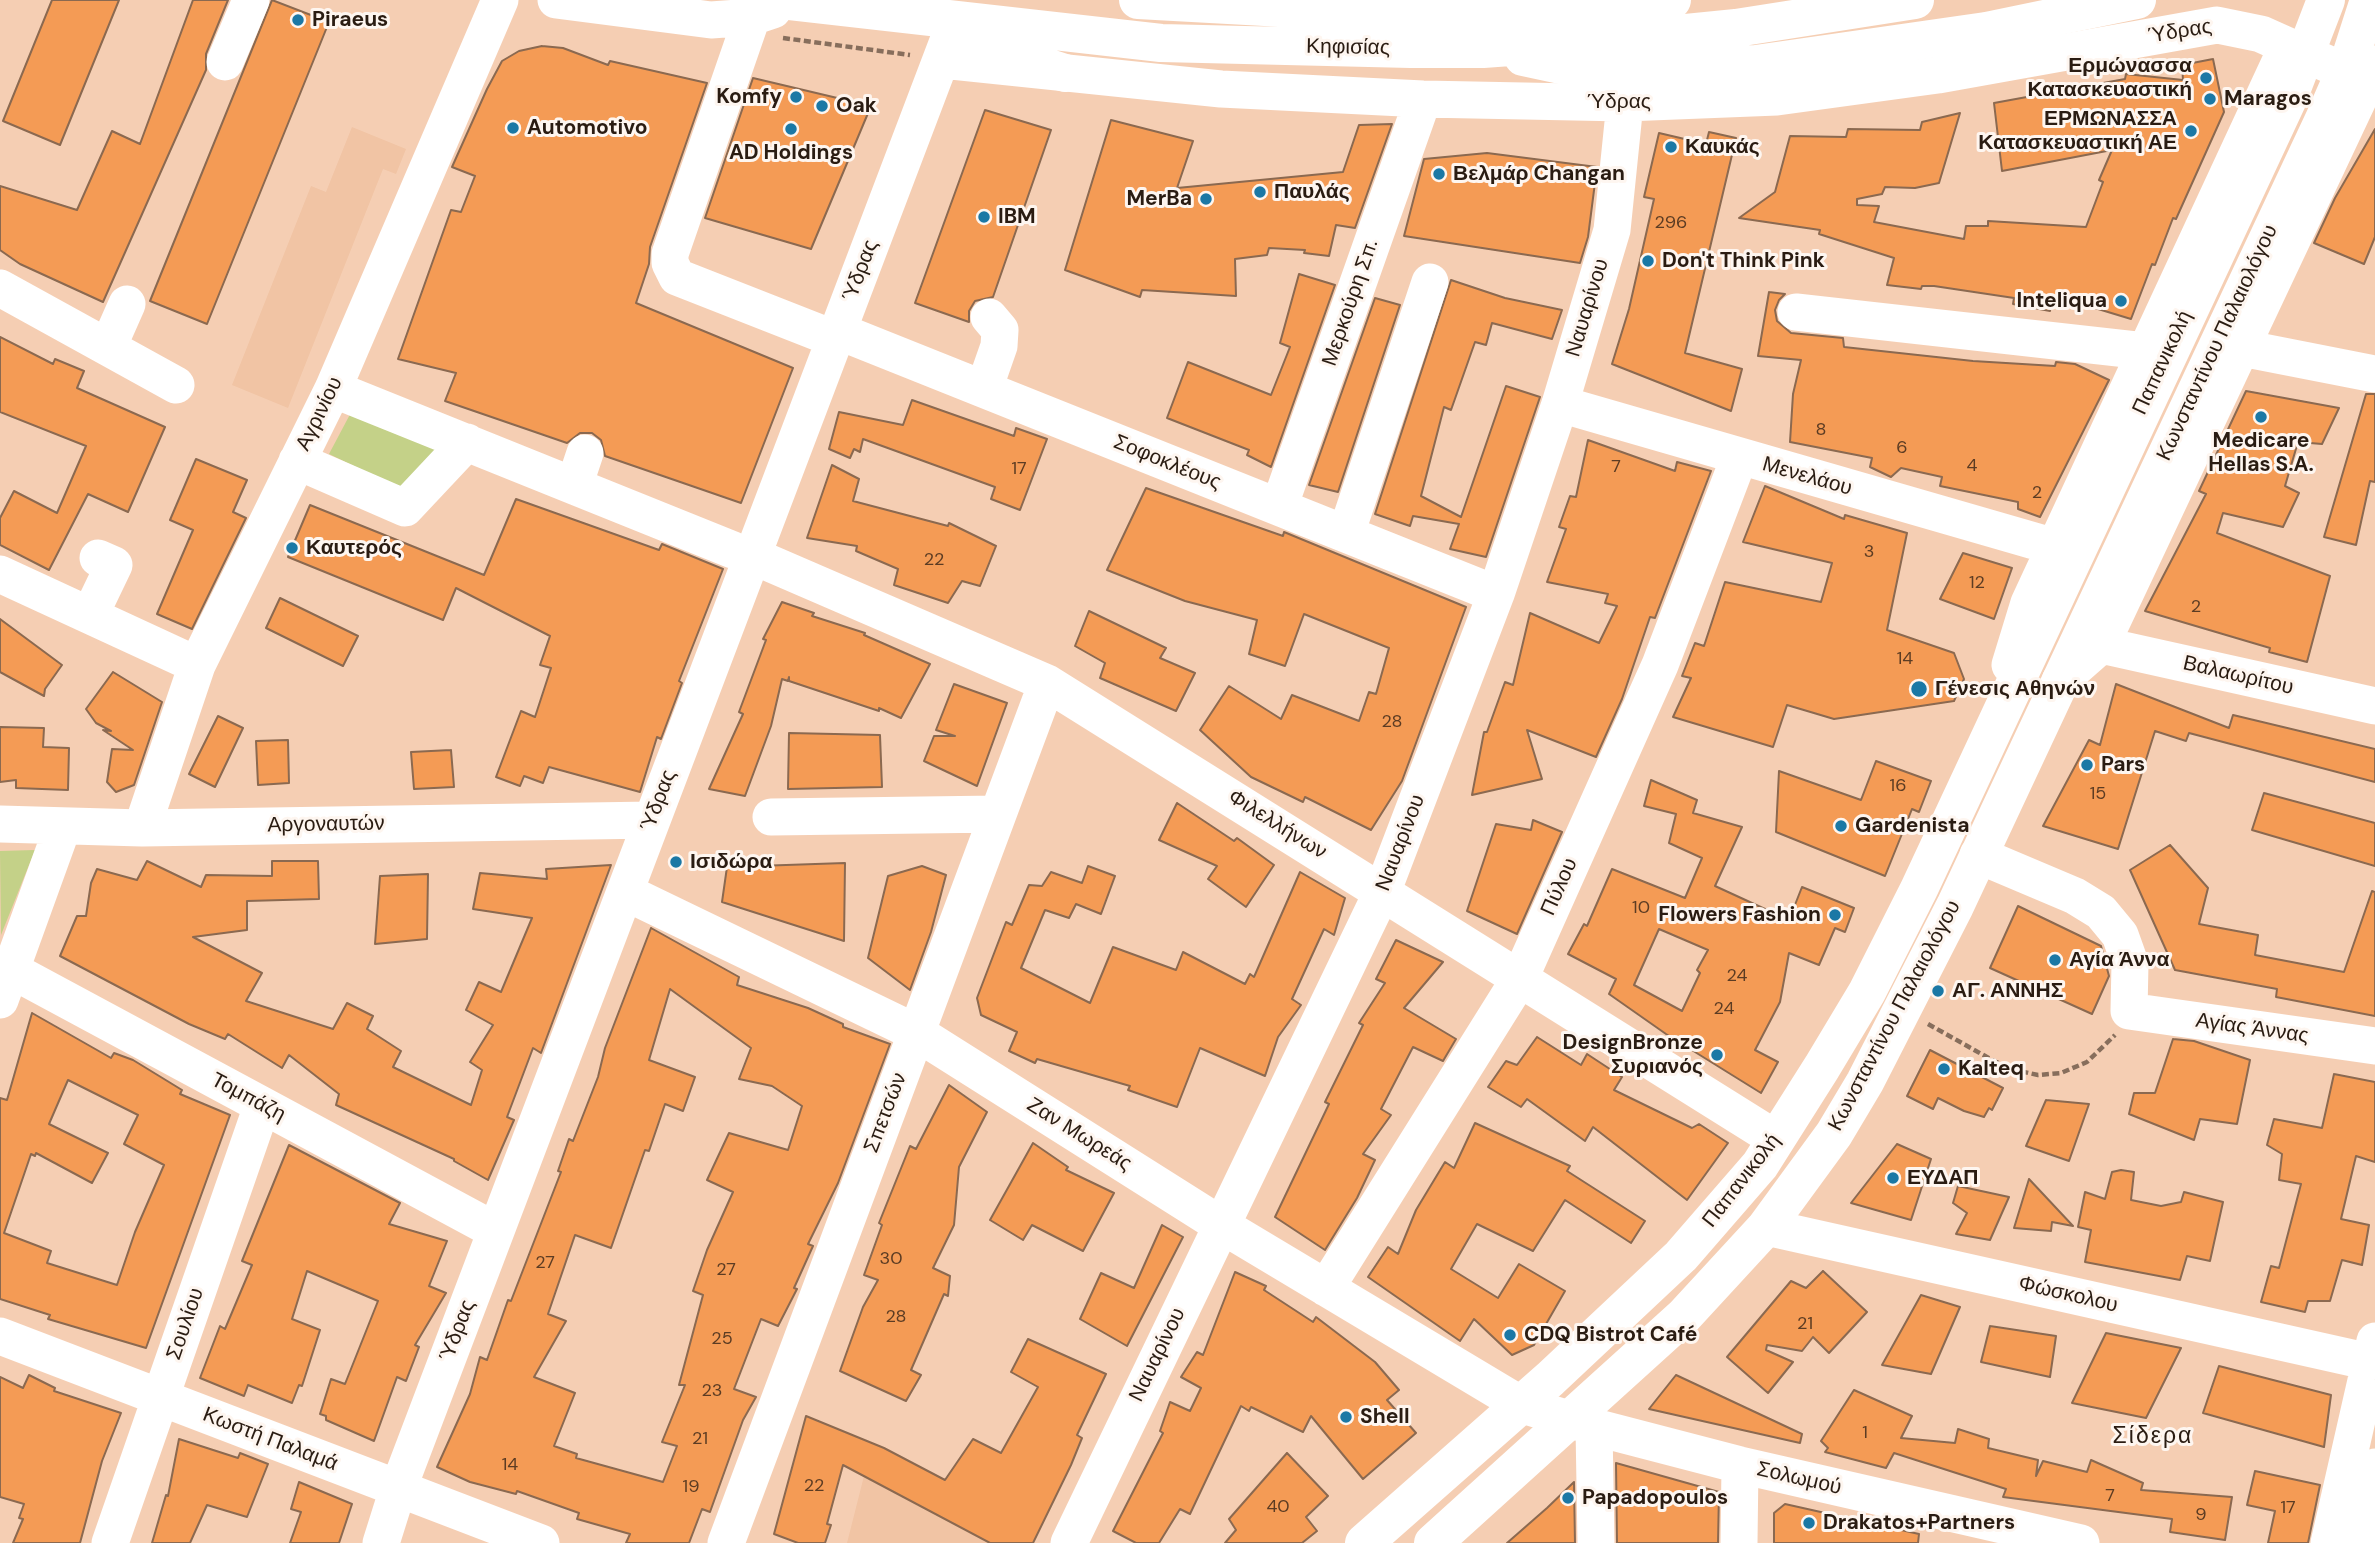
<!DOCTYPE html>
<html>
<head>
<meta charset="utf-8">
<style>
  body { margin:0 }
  canvas { display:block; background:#f5ceb3 }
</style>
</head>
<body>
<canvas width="2375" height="1543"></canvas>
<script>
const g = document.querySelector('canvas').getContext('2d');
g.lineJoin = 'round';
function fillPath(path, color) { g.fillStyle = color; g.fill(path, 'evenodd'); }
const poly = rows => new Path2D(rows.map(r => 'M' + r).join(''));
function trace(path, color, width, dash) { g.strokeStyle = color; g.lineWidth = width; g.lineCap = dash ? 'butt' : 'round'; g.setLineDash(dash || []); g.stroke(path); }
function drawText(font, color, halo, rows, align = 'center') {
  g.font = font + ' "DM Sans",sans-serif'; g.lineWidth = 6; g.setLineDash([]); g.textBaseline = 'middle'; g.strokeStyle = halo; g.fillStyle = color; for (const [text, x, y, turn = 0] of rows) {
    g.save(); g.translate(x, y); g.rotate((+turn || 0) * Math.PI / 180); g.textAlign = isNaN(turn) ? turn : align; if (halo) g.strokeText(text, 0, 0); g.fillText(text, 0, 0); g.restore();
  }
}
fillPath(poly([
  [352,127,406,149,396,174,383,169,288,408,232,385,311,186,326,192],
  [864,1476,990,1543,847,1543]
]), '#f1c4a4');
fillPath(poly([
  [356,403,459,443,414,495,329,454],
  [35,850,1,935,0,851]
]), '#c4d188');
const building = poly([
  [52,0,119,0,60,145,3,121,52,0],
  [193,0,228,0,206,54,206,70,103,302,20,264,0,250,0,186,77,210,112,131,140,144,193,0],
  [272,0,329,22,207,324,150,301,272,0],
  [542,46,563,48,608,65,610,61,707,83,650,247,649,264,636,303,793,368,741,503,605,456,601,440,592,433,580,433,567,443,445,401,456,373,398,359,451,210,461,212,475,176,452,167,487,89,502,61,519,51,542,46],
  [2213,59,2224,112,2176,219,2173,218,2155,265,2152,264,2131,319,2052,295,2050,311,2013,304,2014,298,1934,286,1922,286,1921,289,1887,285,1894,258,1819,234,1820,230,1739,218,1775,192,1790,136,1846,137,1848,129,1920,130,1922,122,1960,113,1939,183,1915,188,1885,187,1882,194,1857,199,1857,205,1879,206,1874,222,1964,239,1966,226,1988,226,1988,221,2086,227,2103,182,2099,180,2112,150,2002,171,1994,103,2125,79,2126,74,2183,80,2182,65,2213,59],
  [753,78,871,106,811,249,705,218,753,78],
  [985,110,1051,130,993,297,975,301,969,311,969,322,915,303,985,110],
  [1111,120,1193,141,1177,188,1343,172,1359,125,1392,124,1355,228,1336,225,1329,256,1304,253,1305,250,1269,248,1267,255,1235,259,1236,296,1142,290,1140,297,1065,270,1111,120],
  [2375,129,2375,237,2364,264,2314,243,2335,198,2375,129],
  [1709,132,1736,138,1685,353,1742,369,1731,411,1612,364,1629,309,1654,199,1644,197,1659,133,1706,144,1709,132],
  [1487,153,1597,167,1588,237,1580,263,1404,236,1424,159,1487,153],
  [1299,274,1335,285,1271,467,1247,455,1249,450,1167,418,1188,362,1271,395,1290,347,1280,343,1299,274],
  [1451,280,1505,298,1562,310,1552,339,1492,323,1486,345,1475,342,1451,410,1444,407,1421,496,1461,517,1506,386,1540,397,1486,557,1450,549,1459,524,1413,516,1410,526,1375,514,1451,280],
  [1769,292,1785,294,1779,300,1775,310,1777,321,1791,333,1843,338,1844,347,1973,361,2055,366,2056,362,2075,364,2109,380,2040,517,2018,509,2018,502,1940,486,1942,477,1901,468,1891,477,1870,467,1872,458,1790,442,1793,394,1801,360,1758,356,1769,292],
  [1375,298,1400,305,1338,492,1309,485,1375,298],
  [0,337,53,364,55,359,84,371,77,388,165,427,128,512,88,494,49,570,0,545,0,518,14,491,57,513,86,446,0,412,0,337],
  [2246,391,2339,408,2322,444,2298,442,2285,486,2299,493,2283,527,2223,513,2217,533,2330,576,2307,662,2269,652,2270,648,2145,611,2206,494,2199,491,2246,391],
  [2366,394,2375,394,2375,482,2370,481,2356,545,2324,537,2366,394],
  [912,400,1014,436,1016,428,1047,439,1020,510,991,499,995,487,863,439,860,452,854,449,850,458,829,449,839,412,903,425,912,400],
  [1588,440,1675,471,1677,462,1711,471,1655,618,1650,617,1622,699,1596,757,1527,730,1542,779,1472,795,1484,732,1487,732,1505,682,1513,685,1530,613,1599,643,1617,606,1605,603,1608,594,1547,582,1566,529,1559,527,1570,496,1576,497,1588,440],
  [196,459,247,480,233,512,246,518,192,629,157,614,193,530,170,520,196,459],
  [832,465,859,479,853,501,948,526,949,523,996,546,980,586,962,581,948,603,894,585,898,569,856,551,857,546,807,538,832,465],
  [1765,486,1844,519,1845,515,1907,533,1887,630,1954,653,1964,679,1954,701,1834,719,1787,705,1773,747,1673,717,1691,678,1682,676,1695,643,1704,646,1725,582,1821,602,1832,563,1743,542,1765,486],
  [1146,488,1283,536,1284,532,1466,607,1402,781,1371,830,1305,797,1303,802,1251,777,1200,730,1229,686,1281,719,1292,695,1359,721,1369,692,1376,694,1389,648,1304,614,1285,666,1249,654,1257,620,1185,601,1107,570,1146,488],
  [516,499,659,550,662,544,723,569,679,681,682,683,661,739,657,737,640,792,549,767,543,783,524,776,520,786,496,777,521,711,535,717,551,668,540,665,550,636,456,588,443,620,288,557,310,505,484,575,516,499],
  [1963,553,2012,568,1994,619,1940,599,1963,553],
  [280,598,358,636,343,666,266,628,280,598],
  [782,602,814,613,812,616,865,633,864,635,930,664,901,718,879,708,879,711,789,681,789,677,788,681,782,679,771,726,745,796,709,789,743,714,739,712,766,640,763,639,782,602],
  [1089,611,1166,648,1160,658,1195,673,1176,711,1100,678,1105,663,1075,646,1089,611],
  [0,619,62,665,45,689,44,696,0,672,0,619],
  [113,672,162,702,134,785,116,792,107,782,112,749,133,750,103,730,111,731,96,723,86,709,113,672],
  [954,684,1007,703,977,786,924,761,934,736,955,736,936,730,954,684],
  [2116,684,2229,728,2233,715,2375,749,2375,782,2189,733,2186,741,2155,731,2118,849,2043,826,2089,740,2100,745,2116,684],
  [218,716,243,728,215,787,189,774,218,716],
  [0,727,44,728,43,747,69,748,68,790,16,788,16,780,0,782,0,727],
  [789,733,880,735,882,787,788,789,789,733],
  [288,740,289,783,258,785,256,741,288,740],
  [451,750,454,787,414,789,411,752,451,750],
  [1876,761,1931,781,1919,812,1912,809,1885,876,1776,832,1779,771,1861,800,1876,761],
  [1651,780,1697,800,1693,813,1742,827,1715,886,1789,920,1802,887,1854,908,1845,932,1835,928,1819,965,1789,953,1780,1002,1755,1050,1778,1062,1761,1093,1666,1034,1609,994,1616,979,1568,954,1584,924,1587,926,1612,869,1685,898,1702,858,1669,843,1676,814,1644,806,1651,780],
  [1659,929,1708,950,1697,970,1700,973,1682,1011,1634,985,1659,929],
  [2264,793,2375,823,2375,866,2252,830,2264,793],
  [1177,803,1234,841,1237,838,1274,865,1246,907,1208,879,1217,866,1159,840,1177,803],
  [1533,820,1562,832,1517,934,1467,911,1496,824,1531,830,1533,820],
  [2170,845,2208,888,2199,924,2258,935,2255,955,2344,972,2372,891,2375,892,2375,1016,2276,997,2277,989,2175,970,2130,870,2170,845],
  [147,861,201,887,206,875,272,876,272,861,318,861,319,899,247,901,247,930,193,937,262,973,246,1001,333,1029,347,1003,373,1016,367,1029,401,1051,393,1067,471,1105,482,1070,470,1062,493,1025,466,1010,479,982,501,992,532,918,473,909,480,873,547,879,546,869,611,865,541,1053,533,1048,507,1117,514,1120,488,1180,454,1161,454,1159,336,1105,339,1094,289,1055,282,1068,228,1034,225,1039,189,1024,60,956,77,916,86,916,91,883,97,869,137,880,147,861],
  [845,863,844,941,722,902,727,867,845,863],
  [922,866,946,875,931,932,910,990,868,958,888,876,922,866],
  [1088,866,1115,876,1101,914,1076,904,1069,918,1045,910,1021,968,1090,1003,1113,947,1176,970,1183,952,1245,984,1250,974,1254,977,1300,872,1345,898,1334,935,1324,929,1292,999,1301,1005,1278,1037,1265,1076,1200,1048,1177,1107,1128,1090,1130,1086,1037,1059,1035,1063,1009,1051,1017,1032,981,1015,977,998,1006,922,1012,925,1029,885,1042,886,1051,872,1082,883,1088,866],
  [428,874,427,939,375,944,380,876,428,874],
  [2018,906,2101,946,2109,976,2092,1014,1990,968,2018,906],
  [651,928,739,977,737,985,808,1008,843,1024,843,1027,890,1044,838,1183,808,1244,813,1246,794,1288,797,1289,778,1326,761,1319,734,1389,756,1397,743,1420,710,1512,702,1509,689,1543,626,1543,630,1534,577,1519,579,1513,517,1491,516,1494,470,1482,437,1467,470,1394,480,1357,487,1360,508,1300,511,1301,561,1172,558,1171,569,1139,573,1141,598,1077,605,1048,651,928],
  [670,989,751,1048,739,1079,772,1086,802,1106,788,1150,729,1133,707,1180,733,1192,707,1250,693,1291,703,1295,679,1385,685,1385,662,1442,677,1446,663,1482,576,1458,577,1454,554,1446,575,1393,534,1377,566,1321,548,1314,575,1235,611,1248,645,1150,649,1151,665,1104,683,1111,695,1077,649,1060,670,989],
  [1396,940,1443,962,1404,1008,1456,1039,1443,1061,1413,1047,1381,1109,1391,1115,1363,1154,1375,1160,1357,1198,1325,1250,1275,1217,1329,1104,1325,1102,1363,1025,1359,1023,1385,983,1376,979,1396,940],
  [32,1013,111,1058,114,1053,133,1060,182,1090,180,1094,230,1115,146,1348,48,1319,50,1315,0,1299,0,1098,7,1100,32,1013],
  [68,1080,138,1115,124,1144,164,1165,135,1232,117,1285,47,1263,51,1251,4,1233,31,1154,35,1156,36,1153,92,1183,108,1153,49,1124,68,1080],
  [1537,1037,1581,1065,1587,1054,1622,1077,1614,1090,1692,1128,1699,1124,1728,1143,1687,1200,1593,1127,1585,1141,1527,1099,1521,1107,1488,1087,1506,1061,1517,1065,1537,1037],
  [2173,1039,2194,1041,2250,1060,2237,1124,2200,1119,2194,1140,2129,1114,2134,1093,2155,1093,2173,1039],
  [1930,1050,2003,1088,1992,1110,1989,1108,1984,1117,1964,1111,1938,1098,1933,1109,1907,1096,1930,1050],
  [2334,1074,2375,1082,2375,1162,2356,1156,2341,1219,2369,1225,2362,1265,2342,1260,2330,1301,2308,1301,2305,1312,2261,1302,2271,1266,2279,1268,2301,1184,2279,1180,2282,1154,2267,1145,2274,1119,2322,1128,2334,1074],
  [949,1085,987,1112,959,1167,954,1225,933,1268,950,1276,948,1296,944,1294,911,1370,921,1375,906,1401,840,1371,863,1307,878,1280,864,1275,882,1225,879,1223,910,1146,916,1149,949,1085],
  [2046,1100,2089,1104,2069,1161,2026,1146,2046,1100],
  [1475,1123,1570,1166,1567,1171,1645,1221,1631,1243,1565,1200,1533,1251,1477,1224,1451,1269,1498,1298,1519,1264,1565,1291,1534,1345,1512,1355,1474,1319,1460,1341,1368,1277,1388,1247,1398,1254,1416,1210,1445,1162,1454,1168,1475,1123],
  [1033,1143,1068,1167,1066,1170,1114,1193,1083,1251,1032,1225,1023,1240,990,1220,1033,1143],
  [1897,1144,1931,1159,1911,1220,1851,1203,1897,1144],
  [289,1145,400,1203,389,1224,447,1241,429,1286,446,1293,415,1345,419,1347,406,1381,397,1377,374,1441,326,1420,326,1416,320,1414,331,1379,345,1384,378,1301,307,1271,292,1319,320,1330,302,1386,299,1385,292,1403,248,1385,244,1396,200,1378,220,1326,225,1329,252,1265,242,1261,289,1145],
  [2121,1170,2134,1172,2131,1200,2161,1206,2181,1202,2184,1192,2223,1202,2210,1261,2187,1256,2180,1280,2085,1262,2091,1230,2078,1227,2085,1192,2105,1199,2112,1172,2121,1170],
  [2029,1179,2073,1226,2052,1222,2051,1231,2014,1228,2029,1179],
  [1958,1186,2009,1197,1990,1240,1956,1234,1967,1213,1953,1203,1958,1186],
  [1162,1225,1183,1237,1127,1346,1080,1319,1101,1273,1134,1288,1162,1225],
  [1823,1271,1867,1312,1829,1353,1813,1337,1802,1351,1767,1345,1766,1350,1793,1362,1768,1393,1727,1357,1791,1281,1806,1288,1823,1271],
  [1235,1272,1266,1286,1264,1290,1313,1322,1316,1317,1375,1362,1399,1390,1387,1400,1416,1433,1363,1479,1311,1416,1303,1432,1251,1407,1249,1411,1241,1406,1190,1514,1180,1509,1159,1543,1136,1543,1113,1531,1163,1433,1160,1431,1170,1402,1190,1411,1201,1388,1181,1377,1197,1352,1203,1355,1235,1272],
  [1921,1295,1960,1307,1931,1374,1882,1365,1921,1295],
  [1990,1326,2056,1336,2050,1377,1981,1362,1990,1326],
  [2106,1333,2181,1348,2146,1418,2072,1403,2106,1333],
  [1028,1339,1106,1374,1077,1435,1082,1438,1071,1465,1033,1543,990,1543,843,1465,827,1524,831,1525,825,1543,798,1543,774,1534,806,1416,884,1448,945,1480,973,1439,1001,1453,1038,1387,1011,1372,1028,1339],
  [2219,1366,2331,1395,2324,1447,2203,1413,2219,1366],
  [29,1375,55,1388,54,1391,121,1413,102,1461,80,1543,13,1543,23,1519,19,1518,24,1504,0,1497,0,1377,23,1388,29,1375],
  [1676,1375,1802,1434,1800,1443,1649,1409,1676,1375],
  [1854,1390,1912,1416,1901,1438,1955,1443,1958,1429,1989,1439,1988,1448,2038,1460,2036,1476,2043,1461,2087,1472,2091,1460,2143,1483,2141,1490,2232,1497,2225,1540,2170,1532,2172,1519,2003,1497,2006,1489,1894,1453,1886,1468,1825,1452,1828,1448,1821,1441,1854,1390],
  [179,1439,238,1458,240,1453,268,1464,247,1517,207,1505,190,1543,152,1543,166,1495,168,1496,179,1439],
  [1287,1453,1328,1496,1306,1517,1317,1531,1302,1543,1225,1543,1236,1530,1229,1519,1287,1453],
  [1616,1463,1719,1492,1718,1543,1617,1543,1616,1463],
  [2255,1471,2320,1485,2308,1543,2268,1543,2275,1511,2247,1505,2255,1471],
  [299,1482,352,1504,339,1543,290,1543,301,1512,291,1509,299,1482],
  [1574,1482,1575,1543,1507,1543,1547,1508,1574,1482],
  [1785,1504,1919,1534,1918,1543,1774,1543,1774,1513,1785,1504]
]);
fillPath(building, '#f49b55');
trace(building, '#8b6950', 2);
trace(poly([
  [783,38,910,55],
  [1928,1024,1994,1061,2015,1070,2038,1075,2061,1073,2087,1062,2115,1035]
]), '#876e5c', 4.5, [7, 3.5]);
trace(poly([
  [556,0,711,20,752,17,773,10],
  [752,17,670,254,670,263,677,277,835,339],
  [942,60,1221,89,1423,99,1625,103,1777,97,1938,75,2217,25,2261,34,2375,85],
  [225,62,251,0],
  [0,288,176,385],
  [1796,312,2145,351],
  [838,331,1496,594],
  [108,347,127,304],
  [2242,348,2375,374],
  [333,389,733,550],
  [984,389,999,346,1000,330,989,317],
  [1560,404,2055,547],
  [297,461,405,508,467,442],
  [574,486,585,453],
  [1279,507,1423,99],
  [1346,534,1430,282],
  [753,556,1047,683,1776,1139],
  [0,574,197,665],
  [90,615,114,565,98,558],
  [2101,645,2375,706],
  [2010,665,2029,603,2287,47],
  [2060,681,2101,645,2375,64],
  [771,817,998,814],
  [0,824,142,828,652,820],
  [142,828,197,665,333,389,500,0],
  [1978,855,2075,896,2101,912,2120,935,2130,963,2129,1011,2375,1046],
  [625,892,917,1033,1221,1225,1520,1404,1594,1427,1740,1465,2081,1543],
  [0,964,496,1231],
  [0,1000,63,826],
  [1766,1227,2370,1362],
  [1326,1288,1520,978,1660,665,1739,458],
  [0,1336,541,1543],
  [1594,1427,1596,1543],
  [110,1543,262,1106],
  [381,1543,398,1489,956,20],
  [726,1543,1047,683],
  [1069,1543,1383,890,1496,594,1560,404,1612,230,1625,103],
  [1739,1543,1740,1465],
  [2329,1543,2375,1341],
  [2358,1543,2375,1467]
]), '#fff', 37);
trace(poly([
  [781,0,1161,43,1411,49,1483,49,1646,37,1736,28,1915,0],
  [1138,0,1410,15,1672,0],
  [960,24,978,45,1065,73],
  [1523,57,1579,69,1756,64,1986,31,2137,0],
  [1364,1543,1550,1379,1681,1256,1760,1165,1822,1067,1867,992,1919,889,2288,99,2326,0],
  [1433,1543,1684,1316,1766,1227,1834,1134,1865,1082,1955,906,2325,117,2349,62,2369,0]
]), '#fff', 38);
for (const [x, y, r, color] of [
  [298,20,7,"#1b78a5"],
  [2206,78,7,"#1b78a5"],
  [796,97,7,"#1b78a5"],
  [2210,99,7,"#1b78a5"],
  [822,106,7,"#1b78a5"],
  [513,128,7,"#1b78a5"],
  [791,129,7,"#1b78a5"],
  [2191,131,7,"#1b78a5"],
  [1671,147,7,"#1b78a5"],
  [1439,174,7,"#1b78a5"],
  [1260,192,7,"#1b78a5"],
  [1206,199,7,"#1b78a5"],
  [984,217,7,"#1b78a5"],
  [1648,261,7,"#1b78a5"],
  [2121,301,7,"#1b78a5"],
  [2261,417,7,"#1b78a5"],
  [292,548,7,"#1b78a5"],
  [1919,689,9,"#1b78a5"],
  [2087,765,7,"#1b78a5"],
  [1841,826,7,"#1b78a5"],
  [676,862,7,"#1b78a5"],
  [1835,915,7,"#1b78a5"],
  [2055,960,7,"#1b78a5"],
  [1938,991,7,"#1b78a5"],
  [1717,1055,7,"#1b78a5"],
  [1944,1069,7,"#1b78a5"],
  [1893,1178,7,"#1b78a5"],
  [1510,1335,7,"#1b78a5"],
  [1346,1417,7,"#1b78a5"],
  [1568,1498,7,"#1b78a5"],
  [1809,1523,7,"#1b78a5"]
]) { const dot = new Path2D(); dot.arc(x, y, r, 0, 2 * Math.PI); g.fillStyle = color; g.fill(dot); trace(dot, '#fef6f0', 2.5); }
drawText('18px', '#5c3c23', null, [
  ["296",1671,223],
  ["8",1821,430],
  ["6",1902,448],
  ["4",1972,466],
  ["7",1616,467],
  ["17",1019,469],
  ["2",2037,493],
  ["3",1869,552],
  ["22",934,560],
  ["12",1977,583],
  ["2",2196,607],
  ["14",1905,659],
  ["28",1392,722],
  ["16",1898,786],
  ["15",2098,794],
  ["10",1641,908],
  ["24",1737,976],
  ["24",1724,1009],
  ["30",891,1259],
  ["27",545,1263],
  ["27",726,1270],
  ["28",896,1317],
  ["21",1805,1324],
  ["25",722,1339],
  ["23",712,1391],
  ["1",1865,1433],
  ["21",700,1439],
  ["14",510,1465],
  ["22",814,1486],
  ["19",691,1487],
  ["7",2110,1496],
  ["40",1278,1507],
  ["17",2288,1508],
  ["9",2201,1515]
]);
drawText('bold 21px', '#2a1c12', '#fef6f0', [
  ["Piraeus",312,20],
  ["Ερμώνασσα",2192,66,"right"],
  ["Κατασκευαστική",2192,90,"right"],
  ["Komfy",782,97,"right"],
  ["Maragos",2224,99],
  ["Oak",836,106],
  ["ΕΡΜΩΝΑΣΣΑ",2177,119,"right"],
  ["Κατασκευαστική ΑΕ",2177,143,"right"],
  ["Automotivo",527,128],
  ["Καυκάς",1685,147],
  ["AD Holdings",791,153,"center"],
  ["Βελμάρ Changan",1453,174],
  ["Παυλάς",1274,192],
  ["MerBa",1192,199,"right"],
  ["IBM",998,217],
  ["Don't Think Pink",1662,261],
  ["Inteliqua",2107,301,"right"],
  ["Medicare",2261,441,"center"],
  ["Hellas S.A.",2261,465,"center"],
  ["Καυτερός",306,548],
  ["Γένεσις Αθηνών",1935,689],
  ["Pars",2101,765],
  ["Gardenista",1855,826],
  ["Ισιδώρα",690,862],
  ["Flowers Fashion",1821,915,"right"],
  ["Αγία Άννα",2069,960],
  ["ΑΓ. ΑΝΝΗΣ",1952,991],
  ["DesignBronze",1703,1043,"right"],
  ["Συριανός",1703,1067,"right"],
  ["Kalteq",1958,1069],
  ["ΕΥΔΑΠ",1907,1178],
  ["CDQ Bistrot Café",1524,1335],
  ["Shell",1360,1417],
  ["Papadopoulos",1582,1498],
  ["Drakatos+Partners",1823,1523]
], 'left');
drawText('21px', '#2a1c12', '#fef6f0', [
  ["Ύδρας",2180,32,-9],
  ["Κηφισίας",1348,48,1],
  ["Ύδρας",1619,102],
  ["Ύδρας",861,271,-69],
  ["Μερκούρη Σπ.",1351,303,-71],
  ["Ναυαρίνου",1588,308,-73],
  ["Κωνσταντίνου Παλαιολόγου",2218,343,-65],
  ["Παπανικολή",2163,363,-65],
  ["Αγρινίου",320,414,-64],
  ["Σοφοκλέους",1167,463,22],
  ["Μενελάου",1807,477,16],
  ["Βαλαωρίτου",2238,676,13],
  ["Ύδρας",659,801,-69],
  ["Αργοναυτών",326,825,-1],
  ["Φιλελλήνων",1277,825,32],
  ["Ναυαρίνου",1401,843,-69],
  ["Πύλου",1560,887,-66],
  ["Κωνσταντίνου Παλαιολόγου",1895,1016,-62],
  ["Αγίας Άννας",2252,1029,8],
  ["Τομπάζη",248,1098,28],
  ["Σπετσών",886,1113,-69],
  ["Ζαν Μωρεάς",1079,1135,32],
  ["Παπανικολή",1742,1181,-52],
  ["Φώσκολου",2068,1295,13],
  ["Σουλίου",186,1324,-71],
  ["Ύδρας",458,1331,-69],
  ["Ναυαρίνου",1158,1355,-64],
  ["Κωστή Παλαμά",270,1440,21],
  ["Σολωμού",1799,1479,13]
]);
g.letterSpacing = '2px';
drawText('23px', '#2a1c12', '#fef6f0', [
  ["Σίδερα",2153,1437]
]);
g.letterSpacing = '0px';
</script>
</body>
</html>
